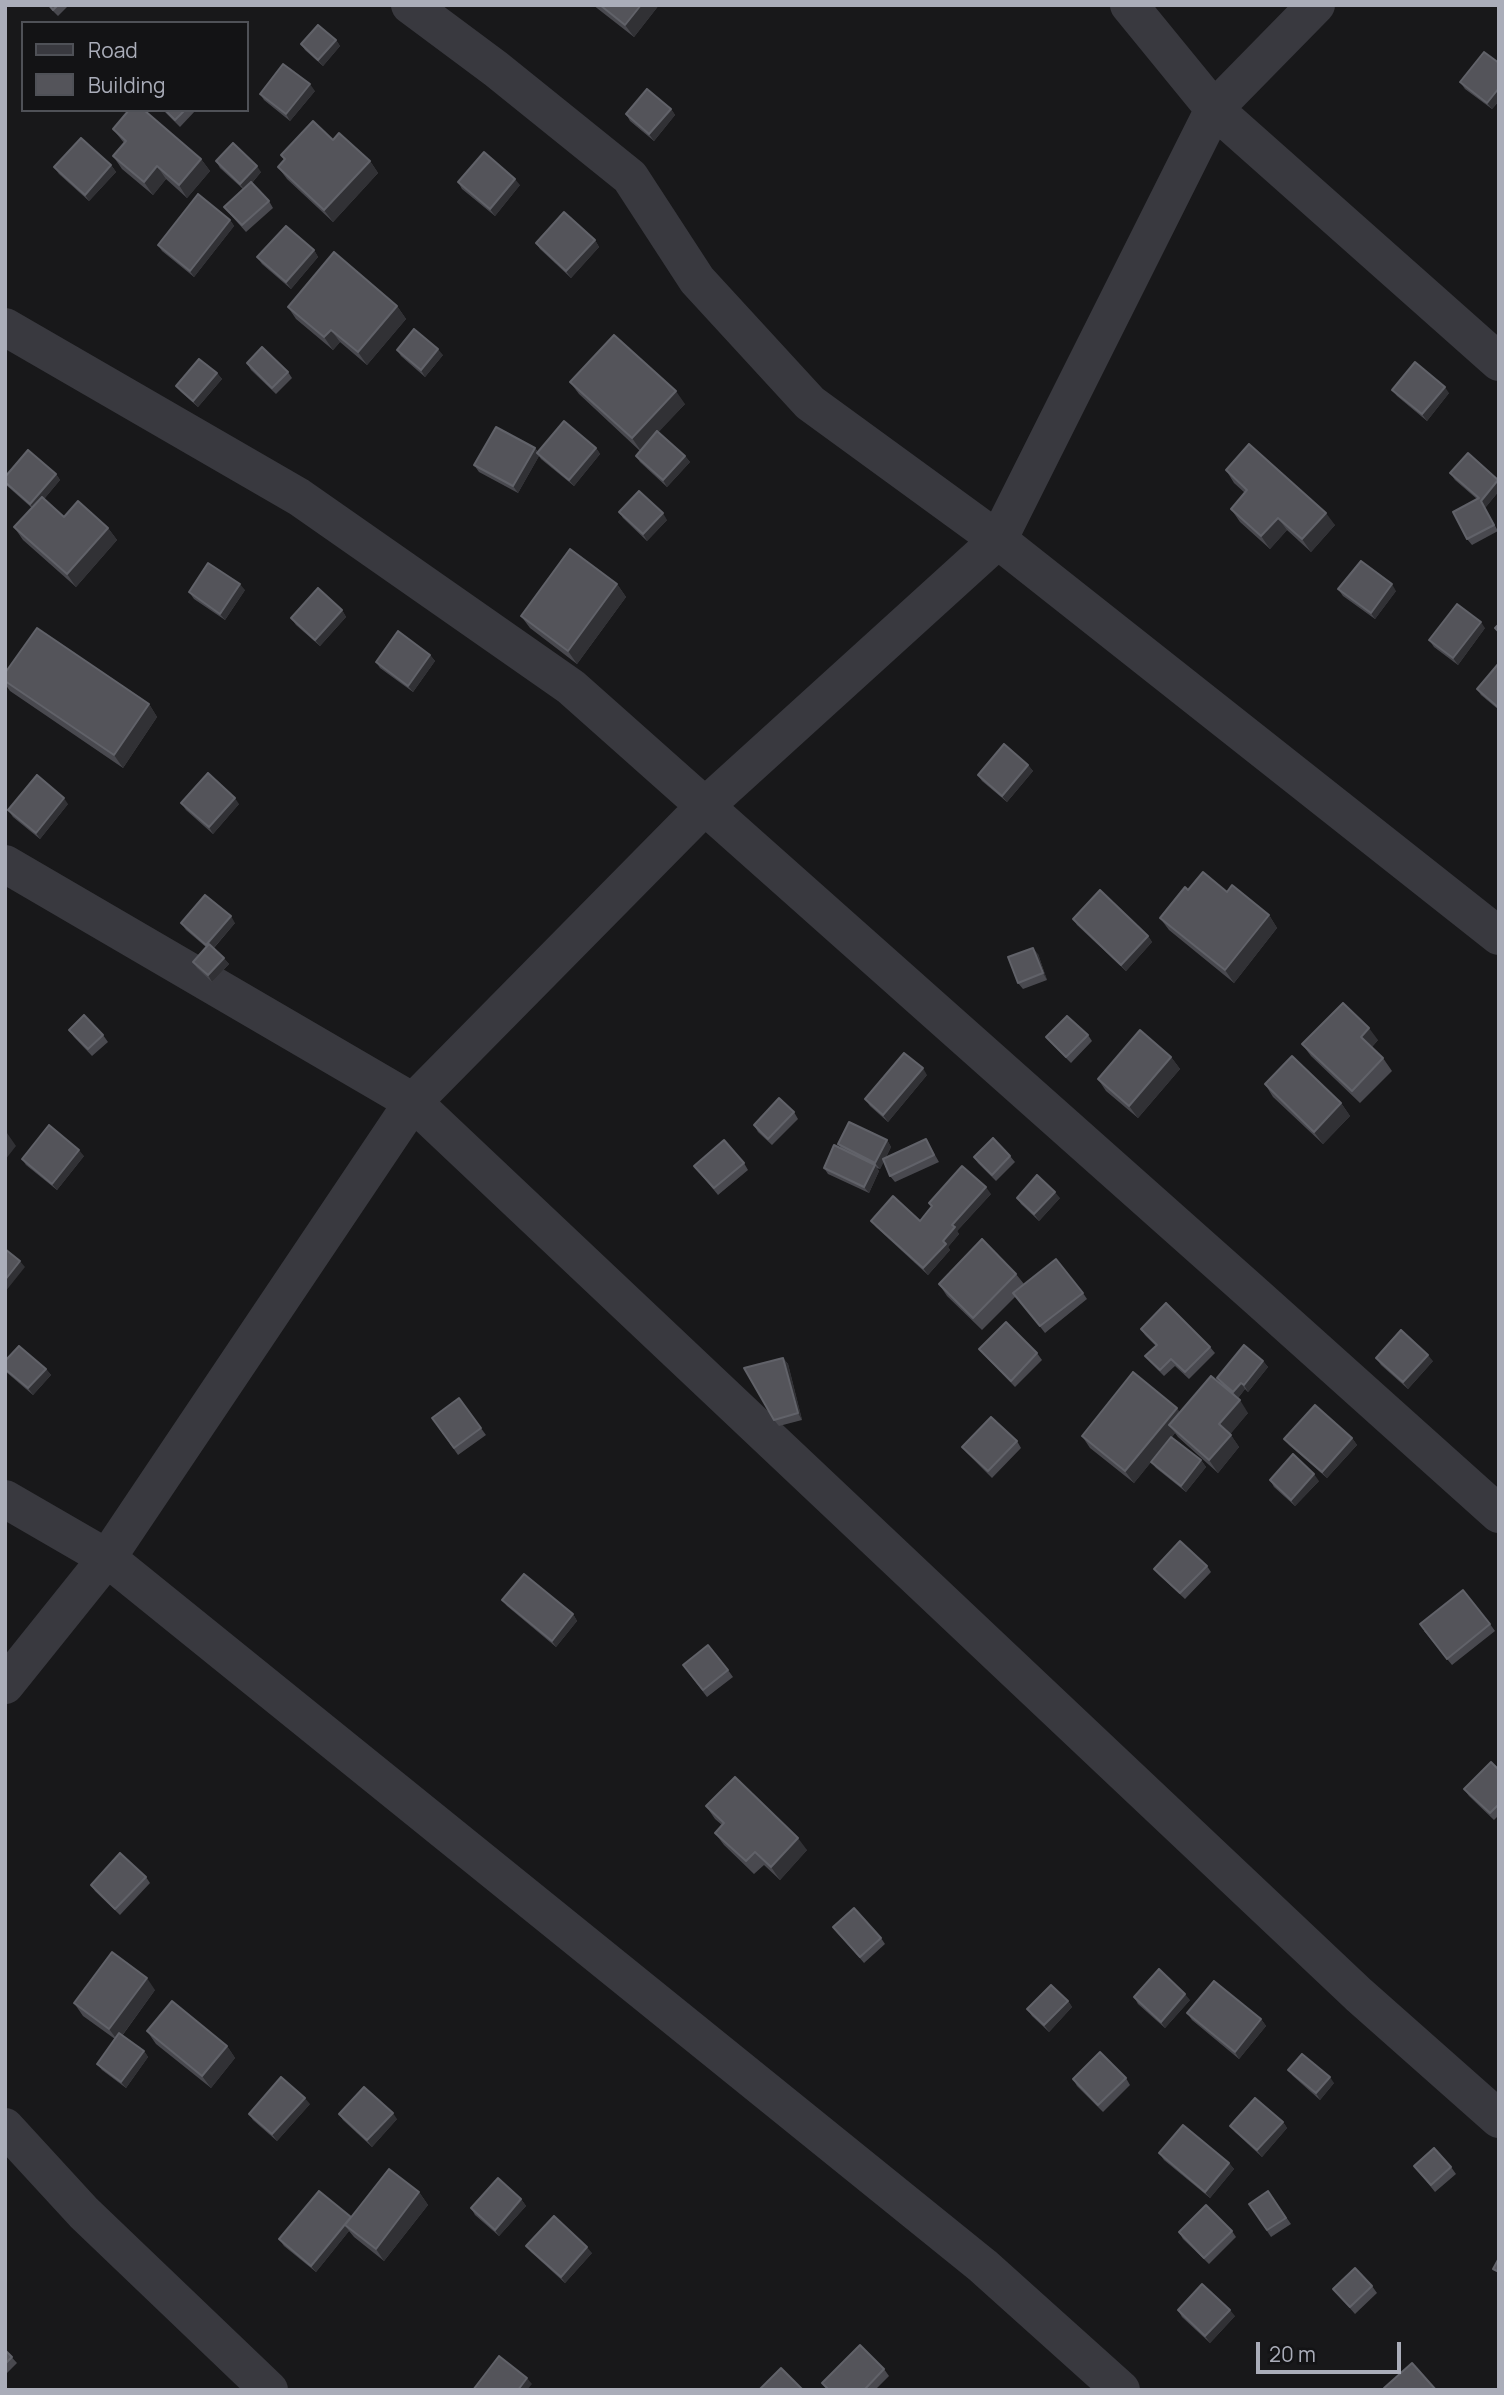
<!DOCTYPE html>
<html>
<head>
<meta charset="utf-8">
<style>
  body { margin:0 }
  #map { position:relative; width:1504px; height:2395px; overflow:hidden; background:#18181a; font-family:Manrope,sans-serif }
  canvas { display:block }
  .frame { position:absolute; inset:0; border:7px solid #aaadb9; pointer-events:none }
  .legend { position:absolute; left:21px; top:21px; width:228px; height:91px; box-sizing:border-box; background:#131315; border:2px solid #4f5157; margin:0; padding:9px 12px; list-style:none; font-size:21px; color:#aaadb9 }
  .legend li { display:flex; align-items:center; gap:14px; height:35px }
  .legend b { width:35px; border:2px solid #4f5157 }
  .scale { position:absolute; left:1256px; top:2342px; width:145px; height:32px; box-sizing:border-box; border:4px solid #aaadb9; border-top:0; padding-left:9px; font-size:21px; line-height:24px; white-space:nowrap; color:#aaadb9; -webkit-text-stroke:5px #131315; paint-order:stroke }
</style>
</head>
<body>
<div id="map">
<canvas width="1504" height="2395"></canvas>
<div class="frame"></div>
<ul class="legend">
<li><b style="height:9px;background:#39393f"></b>Road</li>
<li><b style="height:19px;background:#54545a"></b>Building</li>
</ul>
<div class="scale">20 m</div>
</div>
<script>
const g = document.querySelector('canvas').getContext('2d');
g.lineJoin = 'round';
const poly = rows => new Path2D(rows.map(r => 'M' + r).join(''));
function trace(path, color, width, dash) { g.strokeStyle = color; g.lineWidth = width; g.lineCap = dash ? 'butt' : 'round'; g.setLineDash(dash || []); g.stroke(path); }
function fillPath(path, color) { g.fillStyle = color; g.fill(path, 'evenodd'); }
trace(poly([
  [410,5,496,69,630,177,697,280,810,403,998,540,1499,936],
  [1129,5,1214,109,1499,362],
  [5,327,299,497,571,687,1257,1297,1499,1514],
  [5,864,413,1102,1359,1995,1499,2119],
  [5,1499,107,1558,983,2266,1121,2390],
  [5,1685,107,1558,413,1102,704,807,998,540,1214,109,1316,5],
  [5,2127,84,2213,269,2390]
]), '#39393f', 38);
fillPath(poly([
  [47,5,69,5,58,16],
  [593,5,659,5,634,37],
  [336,40,340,46,323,66,305,50,301,44],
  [1499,63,1499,101,1492,109,1465,89,1460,82],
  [315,91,290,121,264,100,260,94],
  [671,109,675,115,654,141,630,121,626,114],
  [163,110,196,110,180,127],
  [113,129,201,159,210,171,187,198,166,179,153,195,122,169,113,156,124,143],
  [333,140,370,161,378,173,333,222,287,179,278,167,284,160,281,155],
  [216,161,261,172,252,183,269,201,273,208,246,232,229,213,224,207,243,189,220,168],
  [111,165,116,172,89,201,59,174,54,167],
  [458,182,520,185,495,216,462,189],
  [230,220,234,226,194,277,162,251,158,245],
  [595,240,599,247,571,278,540,249,536,243],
  [314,250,318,257,291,289,262,264,257,257],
  [397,306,406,319,367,365,340,342,333,350,296,319,288,307],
  [397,350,443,355,425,377,401,356],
  [247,363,288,372,292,378,276,394,251,370],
  [217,373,222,379,198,407,181,392,176,386],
  [570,382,685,404,658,432,685,456,690,462,667,487,640,462,636,456,640,451,579,394],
  [1392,390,1449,393,1427,421,1397,396],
  [535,448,538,452,596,448,600,454,574,486,541,459,539,456,518,493,479,472,474,465],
  [1468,453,1499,480,1499,491,1485,508,1498,531,1472,545,1467,539,1477,499,1455,480,1450,473],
  [1226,470,1335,525,1311,552,1287,530,1270,549,1240,522,1231,509,1245,493,1234,483],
  [56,474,60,480,44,499,64,517,108,528,117,540,76,587,23,540,14,527,32,508,5,484,5,477],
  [619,512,667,520,647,541,623,518],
  [617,584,626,597,577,664,530,628,521,616],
  [1338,589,1396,591,1375,619,1343,596],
  [245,590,225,620,194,599,189,592],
  [342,610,346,617,320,646,296,625,291,618],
  [1485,628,1458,665,1434,647,1429,640],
  [430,655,435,661,413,692,380,668,376,662],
  [1499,663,1499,710,1481,695,1477,689],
  [5,673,149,704,157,717,123,768,10,691,5,684],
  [1028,765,1033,771,1007,802,982,781,978,775],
  [181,803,239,804,213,834,186,810],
  [68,804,40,839,13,817,8,810],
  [1188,890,1227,892,1269,915,1277,928,1234,983,1169,930,1160,918],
  [1073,919,1148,936,1152,942,1126,971,1077,925],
  [181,923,235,923,214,948,229,964,212,982,197,968,193,962,206,947,186,930],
  [1038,954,1047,980,1023,989,1018,983],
  [69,1030,103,1035,108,1042,92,1056,74,1037],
  [1088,1035,1092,1041,1071,1063,1051,1043,1046,1037],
  [1378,1040,1372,1047,1383,1058,1392,1071,1360,1103,1311,1056,1302,1044],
  [1171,1057,1180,1069,1138,1118,1106,1091,1098,1079],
  [927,1075,888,1122,870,1106,865,1099],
  [1265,1084,1341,1103,1350,1116,1323,1144,1273,1097],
  [794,1112,798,1119,772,1145,758,1132,754,1125],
  [926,1139,939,1162,895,1182,890,1176,884,1161,880,1169,877,1168,879,1171,869,1193,828,1174,824,1168,842,1149,838,1144,887,1140,891,1147,886,1157],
  [84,1156,57,1190,26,1165,22,1159],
  [1010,1156,1015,1162,996,1181,978,1163,974,1157],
  [744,1163,748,1170,718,1195,694,1166],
  [991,1194,957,1231,959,1234,948,1247,950,1250,928,1275,876,1227,871,1221,920,1221,932,1207,929,1203],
  [1017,1198,1060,1198,1039,1221,1021,1204],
  [1016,1274,1024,1284,1083,1293,1087,1299,1045,1333,1016,1296,982,1330,947,1296,939,1284],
  [1141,1329,1210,1347,1215,1353,1189,1379,1175,1366,1164,1376,1150,1362,1145,1356,1156,1346,1145,1335],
  [979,1349,1037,1353,1042,1360,1015,1387,984,1355],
  [783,1358,788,1364,802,1420,779,1426,774,1420],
  [1376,1358,1433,1361,1408,1389,1381,1365],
  [5,1361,46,1369,51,1375,33,1395,5,1371],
  [1263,1361,1268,1367,1248,1392,1245,1389,1238,1398,1222,1385,1217,1378],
  [459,1398,486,1435,458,1455,432,1418],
  [1180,1412,1248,1413,1230,1434,1239,1447,1218,1473,1178,1437,1175,1433,1172,1437,1201,1460,1206,1467,1186,1492,1156,1468,1151,1462,1134,1483,1090,1448,1082,1436],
  [1352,1438,1357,1445,1327,1478,1289,1445,1284,1439],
  [1017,1441,1021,1448,992,1478,967,1453,962,1447],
  [1270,1480,1319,1481,1295,1506,1274,1487],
  [1207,1566,1211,1572,1185,1599,1159,1575,1154,1569],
  [502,1600,573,1614,577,1621,556,1647,507,1606],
  [1490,1624,1495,1631,1452,1665,1424,1631],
  [728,1670,733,1677,707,1697,687,1671],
  [1499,1770,1499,1815,1494,1820,1469,1796,1464,1789],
  [706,1806,807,1850,780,1880,764,1865,754,1874,724,1845,715,1833,722,1825,715,1819],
  [146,1877,150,1883,120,1915,95,1891,91,1885],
  [833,1927,881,1938,885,1944,864,1963],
  [155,1990,122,2036,144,2051,148,2057,126,2088,102,2070,97,2064,115,2039,83,2016,74,2003],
  [1134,1997,1190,2000,1165,2028,1138,2004],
  [1068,2001,1072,2007,1049,2032,1032,2016,1027,2009],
  [1187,2013,1261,2019,1266,2026,1239,2059,1192,2020],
  [147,2031,227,2046,235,2058,211,2088,156,2044],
  [1288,2070,1334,2083,1320,2100,1293,2076],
  [1126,2078,1130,2085,1103,2112,1077,2086,1073,2079],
  [310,2104,277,2141,253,2120,249,2114],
  [339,2114,397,2119,372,2147,343,2120],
  [1283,2122,1287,2128,1262,2157,1235,2132,1230,2126],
  [1159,2153,1229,2163,1234,2169,1210,2198,1164,2160],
  [1414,2166,1451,2167,1456,2174,1435,2192],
  [1268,2191,1291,2224,1271,2237,1249,2204],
  [419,2192,428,2205,384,2261,354,2237,349,2231,316,2272,284,2246,279,2239,351,2218],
  [521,2199,526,2206,499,2236,475,2215,471,2208],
  [1232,2231,1236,2237,1209,2264,1183,2239,1179,2232],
  [526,2246,592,2253,565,2283,531,2252],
  [1372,2286,1377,2293,1355,2314,1333,2289],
  [1178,2310,1235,2316,1210,2343,1182,2317],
  [5,2350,17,2363,5,2375],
  [884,2369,889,2376,875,2390,827,2390,822,2383]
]), '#49494f');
fillPath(poly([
  [641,5,659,5,634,37,625,25],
  [336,40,340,46,323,66,318,60],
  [310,84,315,91,290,121,286,114],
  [1499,88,1499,101,1492,109,1487,103],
  [671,109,675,115,654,141,649,134],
  [201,159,210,171,187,198,179,185],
  [370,161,378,173,333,222,324,210],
  [111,165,116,172,89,201,85,195],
  [157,166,166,179,153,195,144,182],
  [257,166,261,172,245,191,240,184],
  [515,179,520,185,495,216,490,209],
  [230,220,234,226,194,277,190,271],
  [595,240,599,247,571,278,566,271],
  [314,250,318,257,291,289,286,282],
  [397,306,406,319,367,365,358,352],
  [331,330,340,342,333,350,324,337],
  [438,349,443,355,425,377,421,370],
  [217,373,222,379,198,407,193,401],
  [1445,387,1449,393,1427,421,1422,414],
  [676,391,685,404,641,451,632,438],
  [535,448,539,454,537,453,539,456,518,493,513,486],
  [596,448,600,454,574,486,569,480],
  [685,456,690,462,667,487,663,480],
  [56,474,60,480,35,510,30,504],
  [1498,480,1499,491,1485,508,1498,531,1481,501],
  [663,513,667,520,647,541,643,534],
  [1326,513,1335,525,1311,552,1302,539],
  [1278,518,1287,530,1270,549,1261,536],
  [108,528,117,540,76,587,67,574],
  [240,584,245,590,225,620,220,614],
  [617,584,626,597,577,664,568,651],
  [1392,584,1396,591,1375,619,1371,613],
  [342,610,346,617,320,646,315,640],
  [1481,622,1485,628,1458,665,1453,658],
  [430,655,435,661,413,692,408,686],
  [149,704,157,717,123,768,114,755],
  [1028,765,1033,771,1007,802,1002,796],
  [64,798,68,804,40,839,36,833],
  [235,798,239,804,213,834,209,827],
  [1269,915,1277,928,1234,983,1225,970],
  [231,916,235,923,211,951,206,945],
  [1148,936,1152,942,1126,971,1121,965],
  [1033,948,1038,954,1047,980,1043,973],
  [224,958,229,964,212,982,208,975],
  [1369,1028,1378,1040,1370,1049,1361,1037],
  [1171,1057,1180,1069,1138,1118,1129,1106],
  [923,1068,927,1075,888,1122,883,1115],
  [1341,1103,1350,1116,1323,1144,1314,1132],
  [7,1133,16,1146,5,1160,5,1136],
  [887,1140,891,1147,880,1169,875,1163],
  [79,1150,84,1156,57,1190,52,1184],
  [875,1165,879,1171,869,1193,864,1187],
  [986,1187,991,1194,957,1231,959,1234,948,1247,950,1250,928,1275,923,1268,943,1241,952,1225],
  [1055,1192,1060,1198,1039,1221,1034,1214],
  [20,1261,25,1267,5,1292,5,1280],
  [1428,1355,1433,1361,1408,1389,1403,1382],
  [783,1358,788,1364,802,1420,798,1413],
  [1263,1361,1268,1367,1248,1392,1244,1385],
  [46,1369,51,1375,33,1395,28,1388],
  [1241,1383,1245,1389,1238,1398,1233,1392],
  [1240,1400,1248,1413,1228,1437,1219,1424],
  [1177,1408,1185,1420,1169,1425,1175,1433,1134,1483,1125,1471],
  [1231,1435,1239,1447,1218,1473,1209,1460],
  [1352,1438,1357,1445,1327,1478,1322,1472],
  [1201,1460,1206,1467,1186,1492,1181,1486],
  [1314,1474,1319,1481,1295,1506,1291,1500],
  [573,1614,577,1621,556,1647,552,1641],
  [798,1838,807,1850,780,1880,771,1867],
  [147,1978,155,1990,118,2041,109,2029],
  [1185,1994,1190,2000,1165,2028,1161,2022],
  [1068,2001,1072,2007,1049,2032,1044,2025],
  [1261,2019,1266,2026,1239,2059,1235,2052],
  [227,2046,235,2058,211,2088,202,2076],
  [144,2051,148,2057,126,2088,121,2082],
  [1330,2077,1334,2083,1320,2100,1316,2093],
  [305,2098,310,2104,277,2141,272,2134],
  [393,2113,397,2119,372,2147,367,2140],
  [1283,2122,1287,2128,1262,2157,1257,2150],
  [1229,2163,1234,2169,1210,2198,1205,2192],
  [419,2192,428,2205,384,2261,376,2249],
  [521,2199,526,2206,499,2236,495,2230],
  [351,2217,345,2225,349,2231,316,2272,311,2266],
  [587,2247,592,2253,565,2283,561,2277],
  [1230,2310,1235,2316,1210,2343,1205,2336],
  [527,2378,532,2384,527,2390,518,2390]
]), '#313135');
const building = poly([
  [49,5,58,5,53,10,49,5],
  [600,5,641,5,625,25,600,5],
  [318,25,336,40,318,60,301,44,318,25],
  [1484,52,1499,63,1499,88,1487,103,1460,82,1484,52],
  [283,64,310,84,286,114,260,94,283,64],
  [647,89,671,109,649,134,626,114,647,89],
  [129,110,144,110,201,159,179,185,157,166,144,182,113,156,126,141,113,129,129,110],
  [165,110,185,110,175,120,165,110],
  [313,121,333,140,339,133,370,161,324,210,278,167,285,159,281,155,313,121],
  [81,138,111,165,85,195,54,167,81,138],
  [233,143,257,166,240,184,216,161,233,143],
  [484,152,515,179,490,209,458,182,484,152],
  [251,182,269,201,242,225,224,207,251,182],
  [198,194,230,220,190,271,158,245,198,194],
  [564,212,595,240,566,271,536,243,564,212],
  [286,226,314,250,286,282,257,257,286,226],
  [334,252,397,306,358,352,331,330,324,337,288,307,334,252],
  [414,329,438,349,421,370,397,350,414,329],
  [614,335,676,391,632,438,570,382,614,335],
  [262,347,288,372,272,388,247,363,262,347],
  [199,359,217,373,193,401,176,386,199,359],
  [1415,362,1445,387,1422,414,1392,390,1415,362],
  [564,421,596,448,569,480,537,453,564,421],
  [496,427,535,448,513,486,474,465,496,427],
  [657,431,685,456,663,480,636,456,657,431],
  [1249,444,1326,513,1302,539,1278,518,1261,536,1231,509,1247,490,1226,470,1249,444],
  [28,450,56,474,30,504,5,482,5,477,28,450],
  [1468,453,1498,480,1481,501,1494,525,1467,539,1453,512,1479,498,1450,473,1468,453],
  [639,491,663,513,643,534,619,512,639,491],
  [42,497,64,517,78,501,108,528,67,574,14,527,42,497],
  [570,549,617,584,568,651,521,616,570,549],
  [1361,561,1392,584,1371,613,1338,589,1361,561],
  [208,563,240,584,220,614,189,592,208,563],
  [318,588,342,610,315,640,291,618,318,588],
  [1457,604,1481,622,1453,658,1429,640,1457,604],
  [1499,624,1499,632,1495,628,1499,624],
  [37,628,149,704,114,755,5,681,5,673,37,628],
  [398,631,430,655,408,686,376,662,398,631],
  [1499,663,1499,708,1477,689,1499,663],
  [1004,744,1028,765,1002,796,978,775,1004,744],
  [208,773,235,798,209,827,181,803,208,773],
  [37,775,64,798,36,833,8,810,37,775],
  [1203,872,1227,892,1232,885,1269,915,1225,970,1160,918,1185,887,1188,890,1203,872],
  [1100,890,1148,936,1121,965,1073,919,1100,890],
  [205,895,231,916,206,945,181,923,205,895],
  [209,944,224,958,208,975,193,962,209,944],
  [1033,948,1043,973,1018,983,1008,957,1033,948],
  [1343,1003,1369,1028,1361,1037,1383,1058,1352,1091,1302,1044,1343,1003],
  [84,1015,103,1035,88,1049,69,1030,84,1015],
  [1067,1016,1088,1035,1066,1057,1046,1037,1067,1016],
  [1140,1030,1171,1057,1129,1106,1098,1079,1140,1030],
  [904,1053,923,1068,883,1115,865,1099,904,1053],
  [1292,1056,1341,1103,1314,1132,1265,1084,1292,1056],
  [779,1098,794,1112,768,1139,754,1125,779,1098],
  [849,1122,887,1140,875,1163,838,1144,849,1122],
  [49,1125,79,1150,52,1184,22,1159,49,1125],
  [993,1138,1010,1156,992,1175,974,1157,993,1138],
  [926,1139,934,1155,890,1176,883,1159,926,1139],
  [724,1140,744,1163,714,1188,694,1166,724,1140],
  [834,1145,875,1165,864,1187,824,1168,834,1145],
  [962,1166,986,1187,952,1225,955,1227,943,1241,946,1244,923,1268,871,1221,893,1196,920,1221,932,1206,929,1203,962,1166],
  [1037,1175,1055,1192,1034,1214,1017,1198,1037,1175],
  [982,1239,1016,1274,973,1318,939,1284,982,1239],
  [5,1249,20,1261,5,1280,5,1249],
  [1056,1259,1083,1293,1040,1326,1013,1293,1056,1259],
  [1166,1303,1210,1347,1185,1372,1171,1359,1160,1370,1145,1356,1157,1345,1141,1329,1166,1303],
  [1006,1322,1037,1353,1011,1381,979,1349,1006,1322],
  [1401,1330,1428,1355,1403,1382,1376,1358,1401,1330],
  [1244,1345,1263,1361,1244,1385,1241,1383,1233,1392,1217,1378,1244,1345],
  [19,1346,46,1369,28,1388,5,1369,5,1361,19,1346],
  [783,1358,798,1413,774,1420,744,1368,783,1358],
  [1133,1372,1177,1408,1125,1471,1082,1436,1133,1372],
  [1211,1376,1240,1400,1219,1424,1231,1435,1209,1460,1169,1425,1211,1376],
  [459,1398,481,1428,454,1448,432,1418,459,1398],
  [1315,1405,1352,1438,1322,1472,1284,1439,1315,1405],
  [991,1417,1017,1441,988,1471,962,1447,991,1417],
  [1171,1437,1201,1460,1181,1486,1151,1462,1171,1437],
  [1293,1454,1314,1474,1291,1500,1270,1480,1293,1454],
  [1180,1541,1207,1566,1180,1593,1154,1569,1180,1541],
  [524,1574,573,1614,552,1641,502,1600,524,1574],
  [1463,1590,1490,1624,1447,1659,1420,1624,1463,1590],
  [708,1645,728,1670,703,1690,683,1665,708,1645],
  [1491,1762,1499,1770,1499,1804,1490,1813,1464,1789,1491,1762],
  [735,1777,798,1838,771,1867,755,1852,746,1861,715,1833,724,1823,706,1806,735,1777],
  [120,1853,146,1877,115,1909,91,1885,120,1853],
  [854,1908,881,1938,860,1957,833,1927,854,1908],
  [112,1952,147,1978,109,2029,74,2003,112,1952],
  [1159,1969,1185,1994,1161,2022,1134,1997,1159,1969],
  [1214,1981,1261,2019,1235,2052,1187,2013,1214,1981],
  [1051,1985,1068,2001,1044,2025,1027,2009,1051,1985],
  [172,2001,227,2046,202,2076,147,2031,172,2001],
  [119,2033,144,2051,121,2082,97,2064,119,2033],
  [1100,2052,1126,2078,1098,2105,1073,2079,1100,2052],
  [1302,2054,1330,2077,1316,2093,1288,2070,1302,2054],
  [281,2077,305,2098,272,2134,249,2114,281,2077],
  [364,2087,393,2113,367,2140,339,2114,364,2087],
  [1255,2098,1283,2122,1257,2150,1230,2126,1255,2098],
  [1183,2125,1229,2163,1205,2192,1159,2153,1183,2125],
  [1434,2148,1451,2167,1431,2185,1414,2166,1434,2148],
  [389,2169,419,2192,376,2249,345,2225,389,2169],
  [498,2178,521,2199,495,2230,471,2208,498,2178],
  [319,2191,351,2217,311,2266,279,2239,319,2191],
  [1268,2191,1286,2218,1267,2230,1249,2204,1268,2191],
  [1206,2205,1232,2231,1204,2258,1179,2232,1206,2205],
  [554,2216,587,2247,561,2277,526,2246,554,2216],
  [1499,2258,1499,2272,1493,2269,1499,2258],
  [1355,2268,1372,2286,1350,2307,1333,2289,1355,2268],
  [1202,2284,1230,2310,1205,2336,1178,2310,1202,2284],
  [860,2345,884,2369,864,2390,829,2390,822,2383,860,2345],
  [5,2350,12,2357,5,2364,5,2350],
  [499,2356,527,2378,518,2390,473,2390,499,2356],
  [1412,2363,1436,2390,1385,2390,1384,2388,1412,2363],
  [781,2368,803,2390,759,2390,781,2368]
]);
fillPath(building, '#54545a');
trace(building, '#616269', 2);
</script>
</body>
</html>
